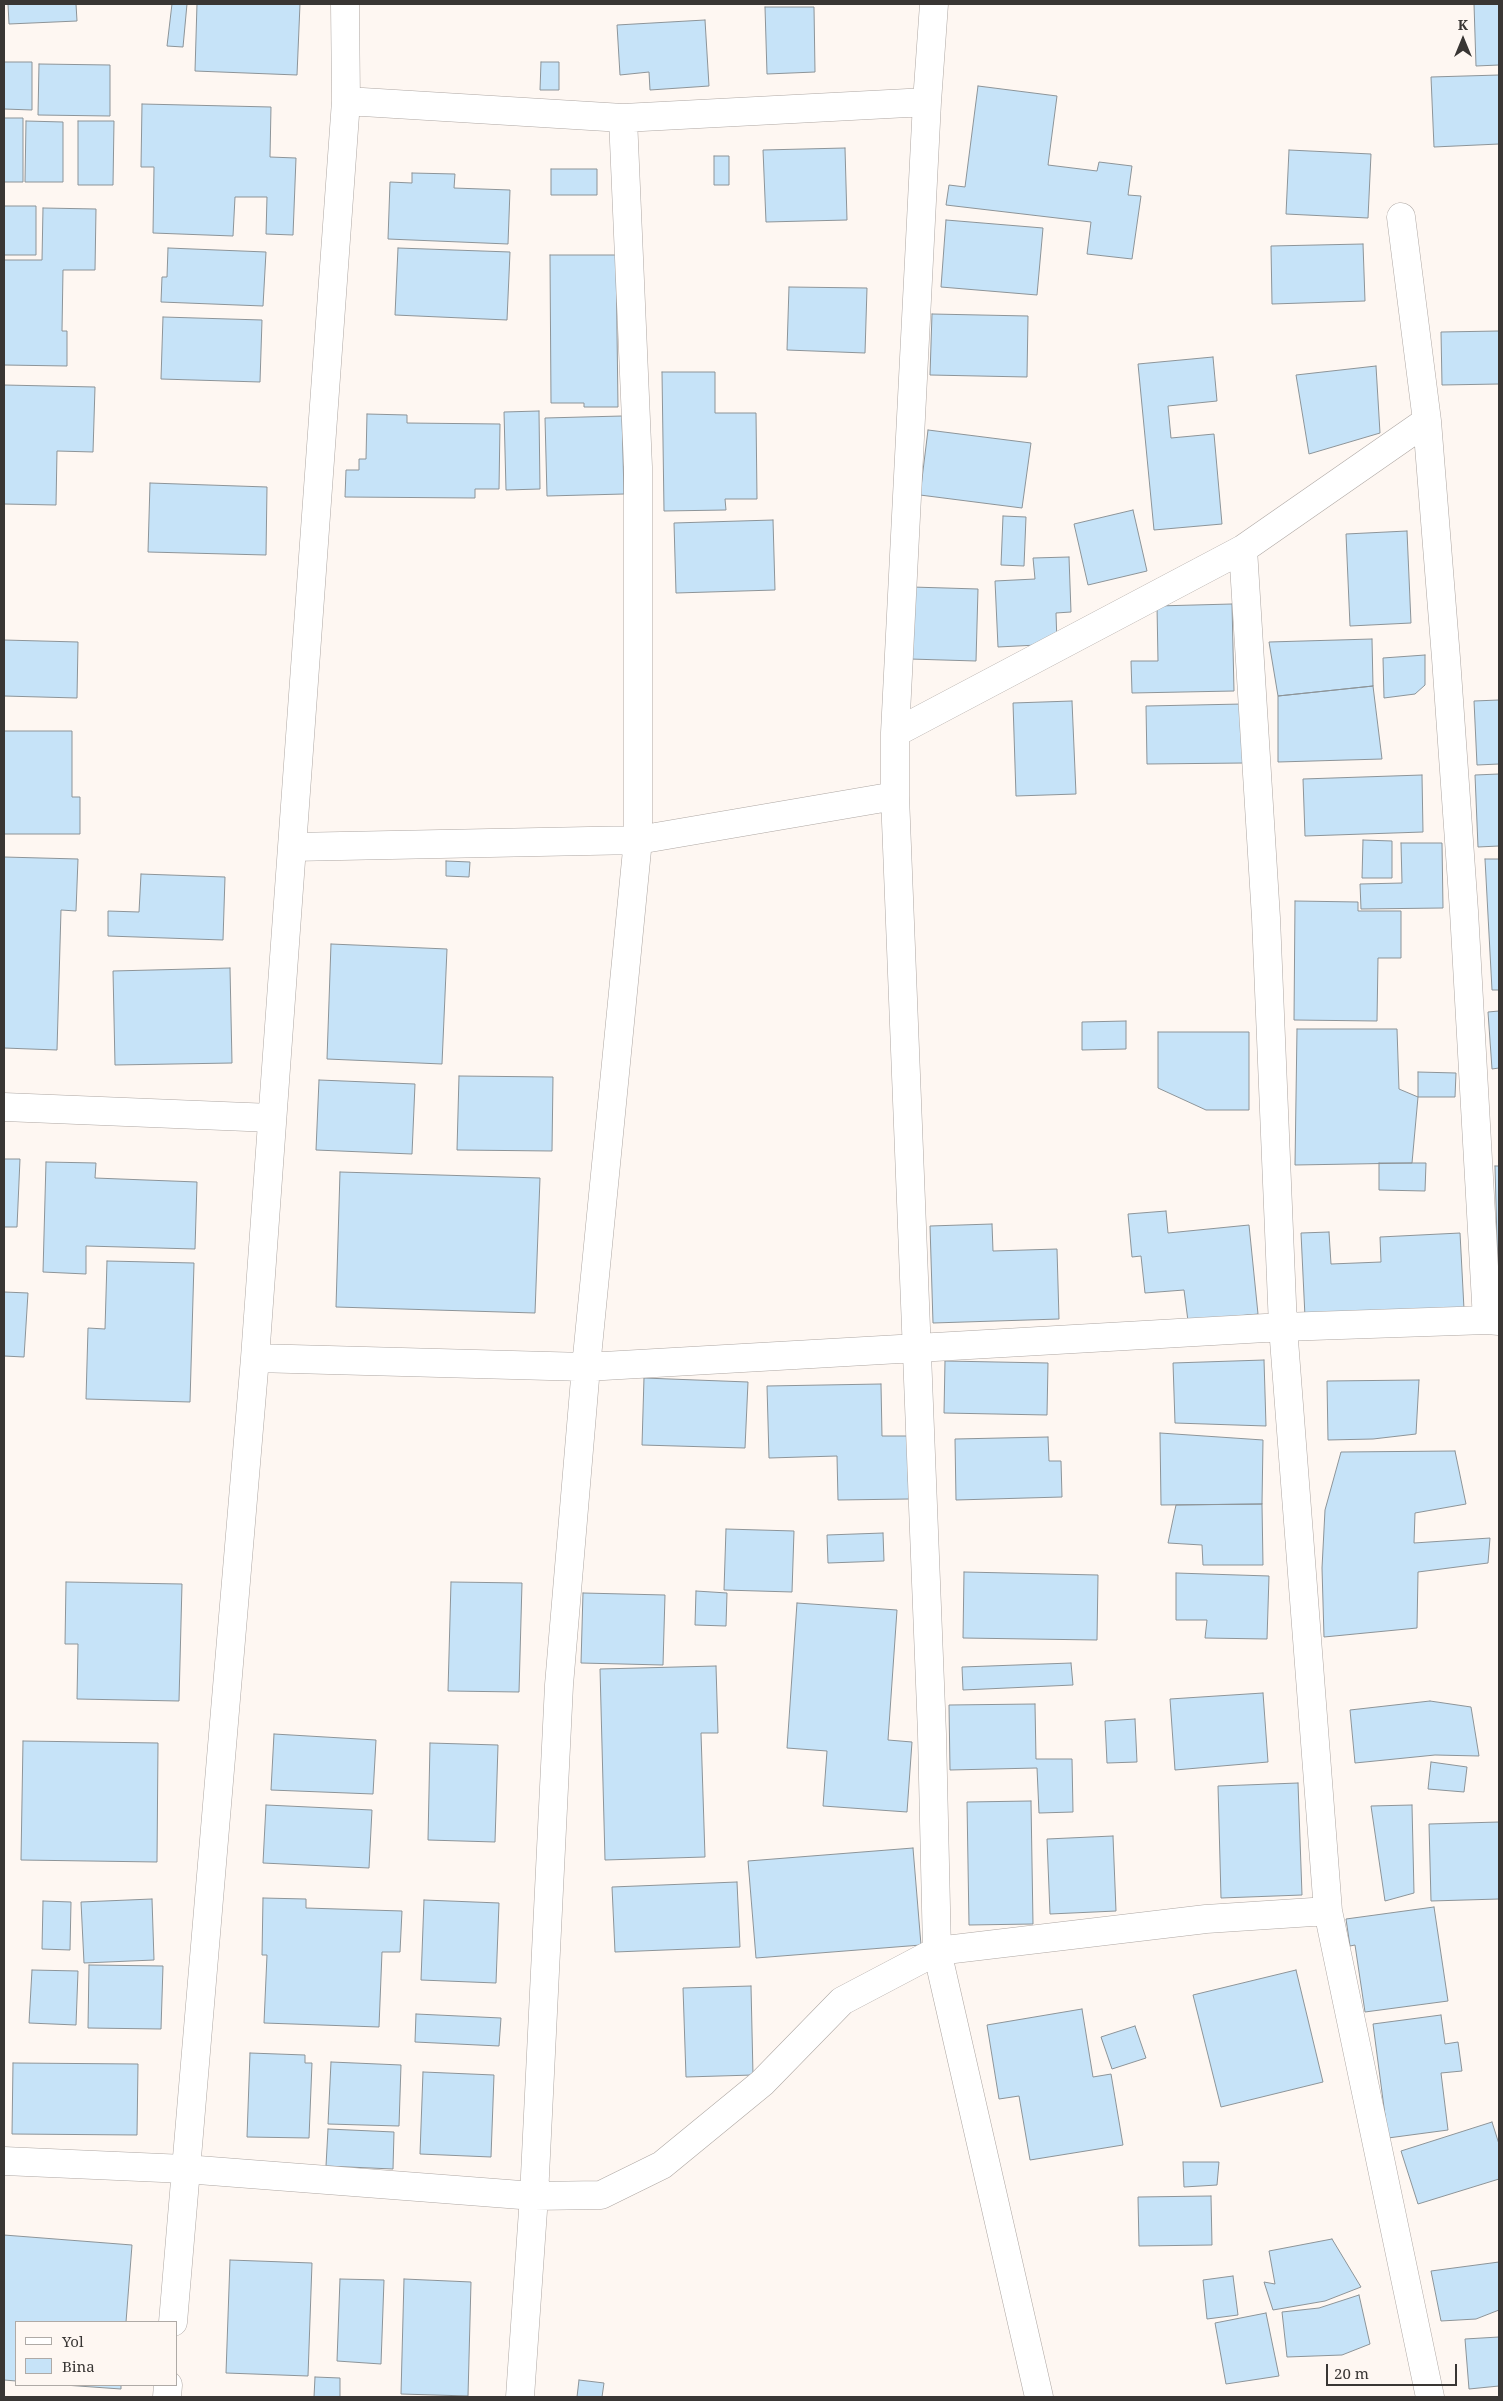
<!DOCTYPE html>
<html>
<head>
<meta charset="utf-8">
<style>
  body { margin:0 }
  #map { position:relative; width:1503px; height:2401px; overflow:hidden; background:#fef7f2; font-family:"Noto Serif",serif }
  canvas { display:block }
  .frame { position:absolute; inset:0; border:5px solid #393634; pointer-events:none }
  .legend { position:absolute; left:15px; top:2321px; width:162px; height:65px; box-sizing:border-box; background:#fef7f2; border:1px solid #afaaa6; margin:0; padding:6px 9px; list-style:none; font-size:15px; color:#393634 }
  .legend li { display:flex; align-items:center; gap:10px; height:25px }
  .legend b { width:25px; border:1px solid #afaaa6 }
  .north { position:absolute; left:1438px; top:15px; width:50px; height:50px; -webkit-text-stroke:4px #fef7f2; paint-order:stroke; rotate:0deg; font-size:14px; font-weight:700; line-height:20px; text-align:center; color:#393634 }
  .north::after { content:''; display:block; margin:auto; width:18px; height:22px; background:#393634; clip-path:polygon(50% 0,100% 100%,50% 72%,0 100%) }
  .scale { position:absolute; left:1326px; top:2364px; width:131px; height:22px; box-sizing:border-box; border:2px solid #393634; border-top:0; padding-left:6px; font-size:15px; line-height:18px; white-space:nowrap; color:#393634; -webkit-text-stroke:4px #fef7f2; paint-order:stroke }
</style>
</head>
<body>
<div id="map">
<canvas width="1503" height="2401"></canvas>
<div class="frame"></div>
<ul class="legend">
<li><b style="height:6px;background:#fff"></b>Yol</li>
<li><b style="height:14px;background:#c6e3f8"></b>Bina</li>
</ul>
<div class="north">K</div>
<div class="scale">20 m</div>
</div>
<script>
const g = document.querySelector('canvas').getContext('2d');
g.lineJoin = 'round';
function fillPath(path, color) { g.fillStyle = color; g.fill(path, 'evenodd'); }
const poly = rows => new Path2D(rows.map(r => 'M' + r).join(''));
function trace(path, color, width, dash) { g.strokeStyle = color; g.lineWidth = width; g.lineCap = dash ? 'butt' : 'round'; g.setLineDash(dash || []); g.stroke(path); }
const building = poly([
  [8,4,76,4,77,21,9,24,8,4],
  [172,4,187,4,183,47,167,46,172,4],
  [197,4,300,4,297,75,195,71,197,4],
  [1474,4,1499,4,1499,65,1476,66,1474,4],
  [765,7,814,7,815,72,767,74,765,7],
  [705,20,709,86,650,90,649,72,620,75,617,25,705,20],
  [4,62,32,62,32,110,4,109,4,62],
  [541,62,559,62,559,90,540,90,541,62],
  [39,64,110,65,110,116,38,115,39,64],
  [1499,75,1499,144,1434,147,1431,77,1499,75],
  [978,86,1057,96,1048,165,1097,171,1099,162,1132,166,1128,195,1141,196,1132,259,1087,254,1091,222,946,205,949,185,965,187,978,86],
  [142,104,271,107,270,157,296,158,293,235,266,234,267,197,235,197,233,236,153,233,154,167,141,167,142,104],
  [4,118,23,118,23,182,4,182,4,118],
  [26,121,63,122,63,182,25,182,26,121],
  [78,121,114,121,113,185,78,185,78,121],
  [845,148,847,220,766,222,763,150,845,148],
  [1289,150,1371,154,1368,218,1286,214,1289,150],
  [714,156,729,156,729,185,714,185,714,156],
  [551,169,597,169,597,195,551,195,551,169],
  [412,173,455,174,454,188,510,190,508,244,388,239,390,182,412,183,412,173],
  [4,206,36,206,36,255,4,255,4,206],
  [43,208,96,209,95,270,63,270,62,331,67,331,67,366,4,365,4,260,42,260,43,208],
  [946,220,1043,228,1037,295,941,287,946,220],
  [1363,244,1365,301,1272,304,1271,246,1363,244],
  [168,248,266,252,263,306,161,302,162,277,167,277,168,248],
  [398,248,510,252,507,320,395,315,398,248],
  [550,255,616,255,618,407,584,407,584,403,551,403,550,255],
  [789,287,867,288,865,353,787,350,789,287],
  [932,314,1028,316,1027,377,930,375,932,314],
  [163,317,262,320,260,382,161,379,163,317],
  [1499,331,1499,384,1442,385,1441,332,1499,331],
  [1213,357,1217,401,1168,406,1171,438,1214,434,1222,524,1154,530,1138,364,1213,357],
  [1376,366,1380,433,1309,454,1296,375,1376,366],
  [662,372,715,372,715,413,756,413,757,499,725,499,726,510,664,511,662,372],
  [4,385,95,387,93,452,57,451,56,505,4,504,4,385],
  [539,411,540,489,506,490,504,412,539,411],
  [367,414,407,415,407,423,500,424,499,489,475,489,475,498,345,497,346,470,359,470,359,459,366,459,367,414],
  [622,416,624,494,547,496,545,418,622,416],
  [928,430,1031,443,1022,508,920,495,928,430],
  [150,483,267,487,266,555,148,552,150,483],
  [1133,510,1147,571,1088,585,1074,524,1133,510],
  [1003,516,1026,517,1024,566,1001,565,1003,516],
  [773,520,775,590,676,593,674,523,773,520],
  [1407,531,1411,623,1350,626,1346,534,1407,531],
  [1069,557,1071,612,1056,613,1057,644,998,647,995,581,1035,579,1033,558,1069,557],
  [912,587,978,589,976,661,910,659,912,587],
  [1232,604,1234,691,1132,693,1131,661,1158,661,1157,606,1232,604],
  [1372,639,1373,686,1278,696,1269,642,1372,639],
  [4,640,78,642,77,698,4,696,4,640],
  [1425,655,1425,685,1415,694,1384,698,1383,658,1425,655],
  [1373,686,1382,759,1278,762,1278,696,1373,686],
  [1499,700,1499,764,1477,765,1474,701,1499,700],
  [1072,701,1076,794,1016,796,1013,703,1072,701],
  [1243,704,1244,763,1147,764,1146,706,1243,704],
  [4,731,72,731,72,797,80,797,80,834,4,834,4,731],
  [1499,774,1499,846,1478,847,1475,775,1499,774],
  [1422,775,1423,832,1305,836,1303,779,1422,775],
  [1363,840,1392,841,1392,878,1362,878,1363,840],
  [1401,843,1442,843,1443,908,1361,909,1360,884,1402,883,1401,843],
  [4,857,78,859,76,911,61,910,57,1050,4,1048,4,857],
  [1485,859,1499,859,1499,990,1492,990,1485,859],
  [446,861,470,862,469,877,446,876,446,861],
  [141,874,225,877,223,940,108,936,108,911,139,912,141,874],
  [1295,901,1358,902,1358,911,1401,911,1401,958,1378,958,1377,1021,1294,1020,1295,901],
  [331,944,447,949,442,1064,327,1059,331,944],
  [230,968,232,1063,115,1065,113,971,230,968],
  [1499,1011,1499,1068,1492,1069,1488,1012,1499,1011],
  [1126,1021,1126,1049,1082,1050,1082,1022,1126,1021],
  [1297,1029,1397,1029,1399,1089,1418,1097,1412,1163,1295,1165,1297,1029],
  [1158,1032,1249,1032,1249,1110,1206,1110,1158,1088,1158,1032],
  [1418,1072,1456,1073,1455,1097,1418,1097,1418,1072],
  [459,1076,553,1077,552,1151,457,1150,459,1076],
  [319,1080,415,1084,412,1154,316,1150,319,1080],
  [4,1159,20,1159,17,1227,4,1227,4,1159],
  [46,1162,96,1163,95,1178,197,1182,195,1249,86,1246,86,1274,43,1272,46,1162],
  [1379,1163,1426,1163,1425,1191,1379,1190,1379,1163],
  [1495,1166,1499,1166,1499,1316,1495,1166],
  [340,1172,540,1178,535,1313,336,1307,340,1172],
  [1166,1211,1168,1233,1249,1225,1258,1314,1188,1321,1184,1290,1145,1293,1141,1256,1132,1257,1128,1214,1166,1211],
  [992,1224,993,1251,1057,1249,1059,1319,933,1323,930,1226,992,1224],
  [1329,1232,1331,1264,1381,1262,1380,1237,1460,1233,1464,1309,1305,1317,1301,1233,1329,1232],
  [107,1261,194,1263,190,1402,86,1399,88,1328,105,1329,107,1261],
  [4,1292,28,1293,24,1357,4,1356,4,1292],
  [1264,1360,1266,1426,1175,1423,1173,1363,1264,1360],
  [945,1361,1048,1363,1047,1415,944,1413,945,1361],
  [644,1378,748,1382,745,1448,642,1445,644,1378],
  [1419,1380,1416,1434,1373,1439,1328,1440,1327,1381,1419,1380],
  [881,1384,882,1436,907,1436,909,1499,838,1500,837,1456,769,1458,767,1386,881,1384],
  [1160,1433,1263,1440,1262,1504,1161,1505,1160,1433],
  [1048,1437,1049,1461,1061,1461,1062,1497,956,1500,955,1439,1048,1437],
  [1455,1451,1466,1504,1415,1513,1414,1543,1490,1538,1488,1563,1418,1572,1417,1628,1324,1637,1322,1568,1325,1510,1341,1452,1455,1451],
  [1262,1504,1263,1565,1203,1565,1202,1545,1168,1543,1176,1505,1262,1504],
  [726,1529,794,1531,792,1592,724,1590,726,1529],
  [883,1533,884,1561,828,1563,827,1535,883,1533],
  [964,1572,1098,1575,1097,1640,963,1638,964,1572],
  [1176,1573,1269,1576,1267,1639,1205,1638,1207,1620,1176,1620,1176,1573],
  [66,1582,182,1584,179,1701,77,1699,78,1644,65,1644,66,1582],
  [451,1582,522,1583,519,1692,448,1691,451,1582],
  [696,1591,727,1593,726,1626,695,1625,696,1591],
  [583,1593,665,1595,663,1665,581,1663,583,1593],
  [797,1603,897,1610,888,1740,912,1742,907,1812,823,1806,827,1751,787,1748,797,1603],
  [1071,1663,1073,1685,963,1690,962,1667,1071,1663],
  [716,1666,718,1733,701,1733,705,1857,605,1860,600,1669,716,1666],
  [1263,1693,1268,1762,1175,1770,1170,1699,1263,1693],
  [1430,1701,1471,1707,1479,1756,1435,1755,1355,1763,1350,1710,1430,1701],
  [1035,1704,1036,1759,1072,1759,1073,1812,1039,1813,1037,1768,950,1770,949,1705,1035,1704],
  [1135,1719,1137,1762,1107,1763,1105,1721,1135,1719],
  [274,1734,376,1740,373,1794,271,1790,274,1734],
  [23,1741,158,1743,157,1862,21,1860,23,1741],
  [430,1743,498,1745,495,1842,428,1840,430,1743],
  [1431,1762,1467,1767,1464,1792,1428,1789,1431,1762],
  [1298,1783,1302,1895,1221,1898,1218,1786,1298,1783],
  [1031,1801,1033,1924,969,1925,967,1802,1031,1801],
  [266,1805,372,1810,369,1868,263,1863,266,1805],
  [1412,1805,1414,1893,1385,1901,1371,1806,1412,1805],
  [1499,1822,1499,1899,1431,1901,1429,1824,1499,1822],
  [1113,1836,1116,1911,1050,1914,1047,1839,1113,1836],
  [913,1848,921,1945,756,1958,748,1861,913,1848],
  [737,1882,740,1947,615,1952,612,1887,737,1882],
  [263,1898,306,1899,306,1908,402,1911,400,1952,382,1952,379,2027,264,2023,267,1955,262,1955,263,1898],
  [152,1899,154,1960,84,1963,81,1902,152,1899],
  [424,1900,499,1903,496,1983,421,1980,424,1900],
  [43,1901,71,1902,70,1950,42,1949,43,1901],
  [1434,1907,1448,2001,1365,2012,1355,1945,1350,1946,1346,1919,1434,1907],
  [89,1965,163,1966,161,2029,88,2028,89,1965],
  [32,1970,78,1971,76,2025,29,2023,32,1970],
  [1296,1970,1323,2082,1221,2107,1193,1995,1296,1970],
  [751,1986,753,2075,686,2077,683,1988,751,1986],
  [1082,2009,1093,2077,1111,2074,1123,2145,1030,2160,1019,2096,999,2099,987,2025,1082,2009],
  [416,2014,501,2018,499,2046,415,2042,416,2014],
  [1441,2015,1445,2044,1458,2042,1462,2071,1441,2073,1448,2130,1388,2138,1373,2024,1441,2015],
  [1135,2026,1146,2058,1112,2069,1101,2037,1135,2026],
  [250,2053,305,2055,305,2063,312,2063,309,2138,247,2137,250,2053],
  [331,2062,401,2065,399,2126,328,2124,331,2062],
  [13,2063,138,2064,137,2135,12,2134,13,2063],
  [423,2072,494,2075,491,2157,420,2154,423,2072],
  [1492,2122,1499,2144,1499,2179,1418,2204,1401,2151,1492,2122],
  [328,2129,394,2132,393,2169,326,2166,328,2129],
  [1183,2162,1219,2162,1217,2185,1184,2187,1183,2162],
  [1211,2196,1212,2245,1139,2246,1138,2197,1211,2196],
  [4,2235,132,2245,126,2322,16,2322,16,2381,4,2380,4,2235],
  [1332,2239,1361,2287,1325,2301,1273,2310,1264,2282,1275,2284,1269,2251,1332,2239],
  [230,2260,312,2263,308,2376,226,2373,230,2260],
  [1499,2262,1499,2310,1476,2319,1441,2321,1431,2271,1499,2262],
  [1233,2276,1238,2315,1207,2319,1203,2280,1233,2276],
  [340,2279,384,2280,381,2364,337,2361,340,2279],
  [404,2279,471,2282,468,2396,401,2394,404,2279],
  [1359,2295,1370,2344,1342,2355,1287,2357,1282,2312,1319,2308,1359,2295],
  [1266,2313,1279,2376,1226,2384,1215,2323,1266,2313],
  [1499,2337,1499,2386,1469,2389,1465,2339,1499,2337],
  [315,2377,340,2378,340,2397,314,2397,315,2377],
  [579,2380,604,2383,602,2397,577,2397,579,2380],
  [64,2385,121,2385,121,2389,64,2385]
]);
fillPath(building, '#c6e3f8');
trace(building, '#8d9498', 1);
const minor = poly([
  [934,4,927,102,895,733,895,796,932,1734,937,1951,1039,2397],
  [346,101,623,118],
  [1401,217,1427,421],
  [1243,549,1266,918,1283,1327,1328,1911,1430,2397],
  [895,733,1243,549,1427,421,1446,658,1464,911,1487,1320,1499,1321],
  [292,847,638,840,895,796],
  [4,1107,272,1118],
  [255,1358,586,1367,1283,1327,1487,1320],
  [4,2161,185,2169,534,2196,601,2195,662,2165,762,2083,842,2001,937,1951,1206,1919,1328,1911],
  [173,2322,255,1358,346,101,345,4],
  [167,2397,168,2385],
  [520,2397,534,2196,559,1685,586,1367,638,840,638,467,623,118,927,102]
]);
trace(minor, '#aea7a3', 29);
trace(minor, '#fff', 28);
</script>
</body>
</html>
